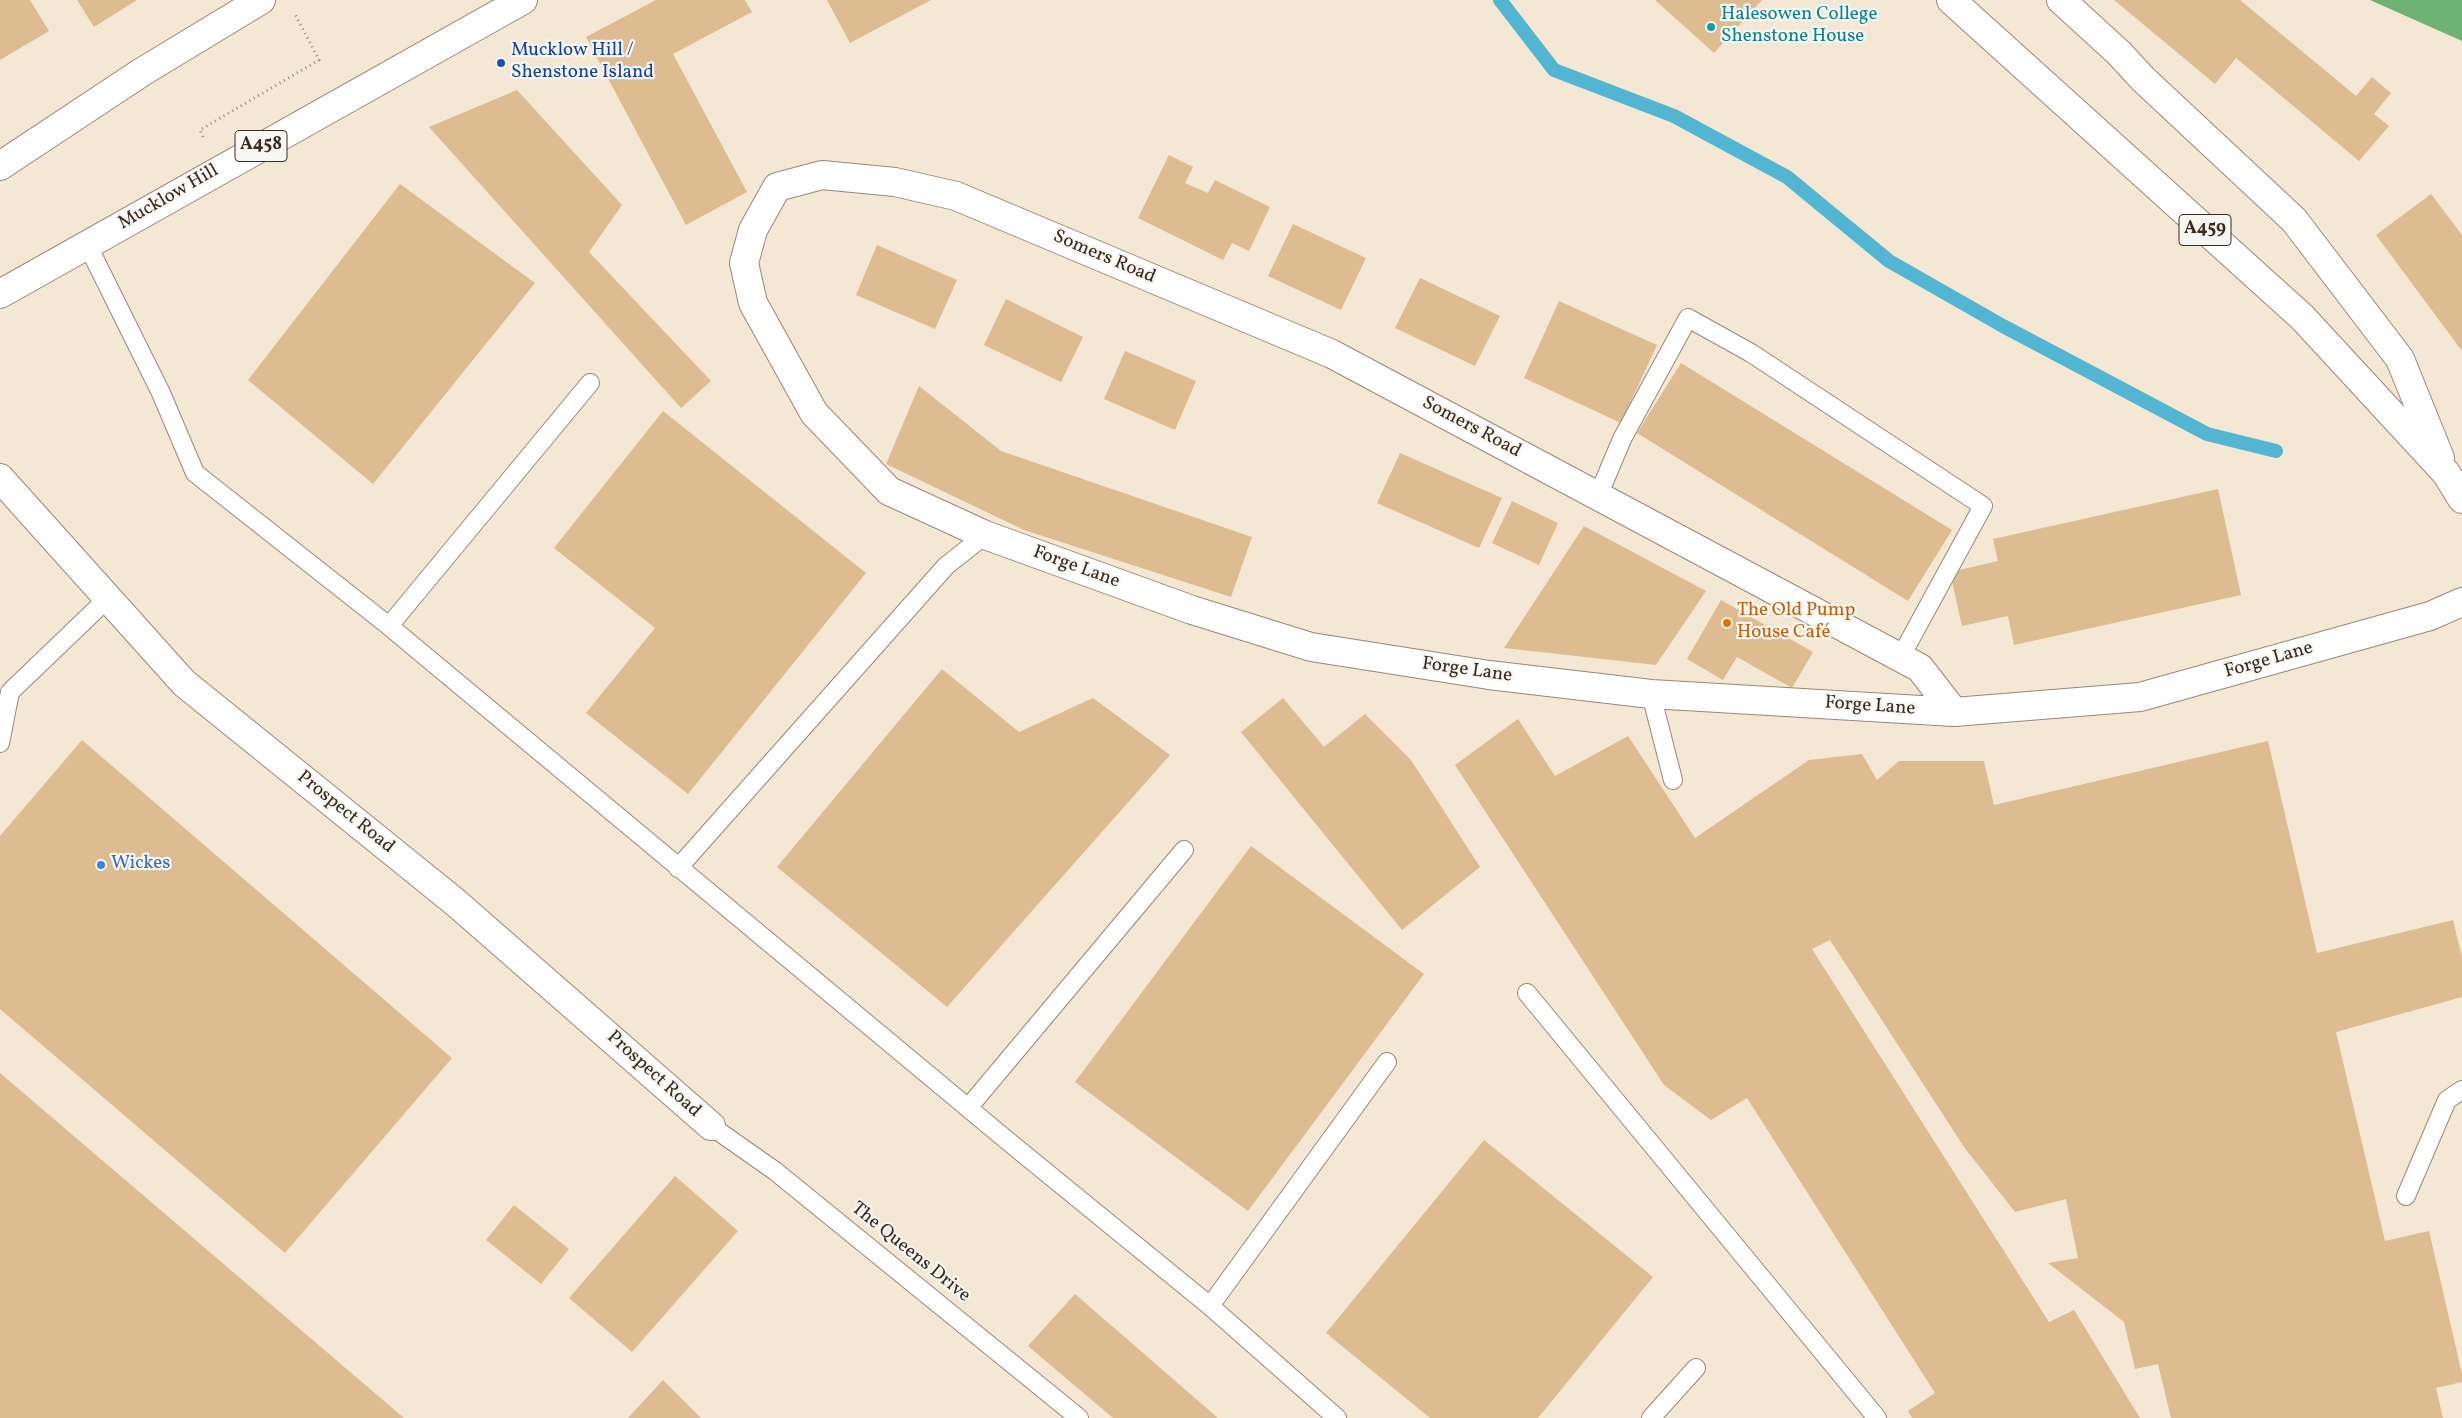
<!DOCTYPE html>
<html>
<head>
<meta charset="utf-8">
<style>
  body { margin:0 }
  canvas { display:block; background:#f4e7d3 }
</style>
</head>
<body>
<canvas width="2462" height="1418"></canvas>
<script>
const g = document.querySelector('canvas').getContext('2d');
g.lineJoin = 'round';
function fillPath(path, color) { g.fillStyle = color; g.fill(path, 'evenodd'); }
const poly = rows => new Path2D(rows.map(r => 'M' + r).join(''));
function trace(path, color, width, dash) { g.strokeStyle = color; g.lineWidth = width; g.lineCap = dash ? 'butt' : 'round'; g.setLineDash(dash || []); g.stroke(path); }
function drawText(font, color, halo, rows, align = 'center') {
  g.font = font + ' Vollkorn,serif'; g.lineWidth = 4.5; g.setLineDash([]); g.textBaseline = 'middle'; g.strokeStyle = halo; g.fillStyle = color; for (const [text, x, y, turn = 0] of rows) {
    g.save(); g.translate(x, y); g.rotate((+turn || 0) * Math.PI / 180); g.textAlign = isNaN(turn) ? turn : align; if (halo) g.strokeText(text, 0, 0); g.fillText(text, 0, 0); g.restore();
  }
}
fillPath(poly([
  [2370,0,2462,0,2462,41]
]), '#6eb274');
trace(poly([
  [1500,0,1554,70,1674,116,1787,177,1889,261,2003,326,2207,434,2276,451]
]), '#52b5d1', 14);
fillPath(poly([
  [0,0,30,0,49,31,0,60],
  [77,0,137,0,94,27],
  [656,0,745,0,752,12,673,54,747,192,686,225,586,37],
  [827,0,931,0,850,43],
  [1655,0,1762,0,1714,53],
  [2114,0,2240,0,2356,96,2372,77,2391,93,2374,114,2389,126,2359,161,2236,58,2215,84],
  [517,90,622,205,589,252,711,381,681,408,429,127],
  [1169,155,1193,167,1185,183,1208,193,1215,180,1270,207,1249,251,1232,243,1223,260,1138,218],
  [400,184,535,283,373,484,248,380],
  [2431,194,2462,235,2462,351,2376,235],
  [1293,224,1366,258,1341,310,1268,276],
  [877,245,957,280,935,329,856,295],
  [1420,278,1500,316,1475,366,1395,328],
  [1006,299,1083,337,1061,382,984,345],
  [1559,301,1657,345,1621,423,1524,378],
  [1125,351,1196,381,1175,430,1104,399],
  [1681,363,1952,530,1908,601,1637,433],
  [919,386,1001,451,1252,537,1231,597,1024,530,886,464],
  [663,411,866,573,688,794,586,713,655,628,554,548],
  [1400,453,1502,498,1479,548,1377,503],
  [2218,489,2241,595,2014,645,2008,616,1962,626,1950,572,1998,561,1993,539],
  [1512,501,1558,523,1539,565,1492,543],
  [1584,526,1706,591,1656,665,1504,648],
  [1721,600,1813,652,1792,688,1737,657,1723,680,1687,659],
  [942,669,1019,732,1093,698,1170,755,947,1007,777,867],
  [1283,698,1324,747,1365,714,1411,760,1480,867,1402,930,1241,732],
  [1518,719,1555,776,1628,736,1695,838,1809,760,1862,754,1877,780,1899,761,1984,761,1994,805,2268,741,2317,953,2453,920,2462,957,2462,997,2336,1032,2385,1241,2429,1231,2462,1374,2462,1382,2436,1388,2443,1418,2171,1418,2158,1364,2135,1369,2124,1322,2048,1263,2078,1258,2066,1199,2015,1212,1964,1147,1830,940,1812,949,2049,1322,2074,1310,2140,1418,1912,1418,1908,1411,1935,1393,1747,1098,1711,1120,1664,1085,1455,765],
  [82,740,452,1058,285,1253,0,1009,0,836],
  [1251,846,1424,974,1248,1211,1075,1082],
  [0,1073,404,1418,0,1418],
  [1484,1140,1653,1277,1538,1418,1430,1418,1326,1333],
  [675,1176,738,1231,632,1352,569,1298],
  [514,1205,569,1249,541,1284,486,1240],
  [1075,1294,1218,1418,1113,1418,1028,1346],
  [663,1380,701,1418,628,1418]
]), '#ddbc91');
const service = poly([
  [87,244,161,393,195,473,389,626,1009,1142,1210,1306,1337,1418],
  [1598,496,1622,439,1688,318,1751,353,1983,506,1900,658],
  [389,626,590,383],
  [1651,694,1673,780],
  [0,743,10,692,107,599],
  [678,868,946,566,985,535],
  [1527,993,1877,1418],
  [968,1108,1184,850],
  [711,1126,775,1171,1079,1418],
  [2406,1196,2447,1100,2462,1090],
  [1210,1306,1387,1062],
  [1651,1418,1696,1368]
]);
const minor = poly([
  [0,478,184,683,455,902,711,1126],
  [1954,712,1920,668,1332,354,956,196,895,182,822,175,777,187,753,230,744,263,753,303,814,413,889,491,985,535,1192,610,1311,647,1489,675,1651,694,1954,712,2140,697,2430,616,2462,602]
]);
const primary = poly([
  [1951,0,2302,317,2446,473,2462,499],
  [2061,0,2119,53,2143,79,2294,220,2400,359,2440,458]
]);
const trunk = poly([
  [0,166,142,72,261,0],
  [0,294,523,0]
]);
trace(service, '#988878', 20);
trace(minor, '#988878', 30);
trace(primary, '#988878', 30);
trace(trunk, '#988878', 30);
trace(poly([
  [203,137,200,130,319,60,295,14]
]), '#988878', 3, [1, 4]);
trace(service, '#fff', 18);
trace(minor, '#fff', 28);
trace(primary, '#fff', 28);
trace(trunk, '#fff', 28);
for (const [x, y, r, color] of [
  [1711,27,5,"#0f9aa8"],
  [501,63,5,"#1a4fb4"],
  [1727,623,5,"#e8710a"],
  [101,865,5,"#3f7fe0"]
]) { const dot = new Path2D(); dot.arc(x, y, r, 0, 2 * Math.PI); g.fillStyle = color; g.fill(dot); trace(dot, '#f6f6f2', 2); }
for (const [x, y, w] of [
  [261,146,52],
  [2205,230,52]
]) { const box = new Path2D(); box.roundRect(x - w / 2, y - 15.5, w, 31, 4); g.fillStyle = '#f6f6f2'; g.fill(box); trace(box, '#3b2a1e', 1); }
drawText('bold 18px', '#3b2a1e', null, [
  ["A458",261,146],
  ["A459",2205,230]
]);
drawText('19px', '#0d838f', '#f6f6f2', [
  ["Halesowen College",1721,16],
  ["Shenstone House",1721,38]
], 'left');
drawText('19px', '#164399', '#f6f6f2', [
  ["Mucklow Hill /",511,52],
  ["Shenstone Island",511,74]
], 'left');
drawText('19px', '#3b2a1e', '#f6f6f2', [
  ["Mucklow Hill",169,198,-30],
  ["Somers Road",1104,258,23],
  ["Somers Road",1471,428,28],
  ["Forge Lane",1076,568,20],
  ["Forge Lane",2269,661,-16],
  ["Forge Lane",1467,671,8],
  ["Forge Lane",1870,707,4],
  ["Prospect Road",345,813,39],
  ["Prospect Road",653,1075,42],
  ["The Queens Drive",910,1253,39]
]);
drawText('19px', '#c56008', '#f6f6f2', [
  ["The Old Pump",1737,612],
  ["House Café",1737,634]
], 'left');
drawText('19px', '#366cbe', '#f6f6f2', [
  ["Wickes",111,865]
], 'left');
</script>
</body>
</html>
